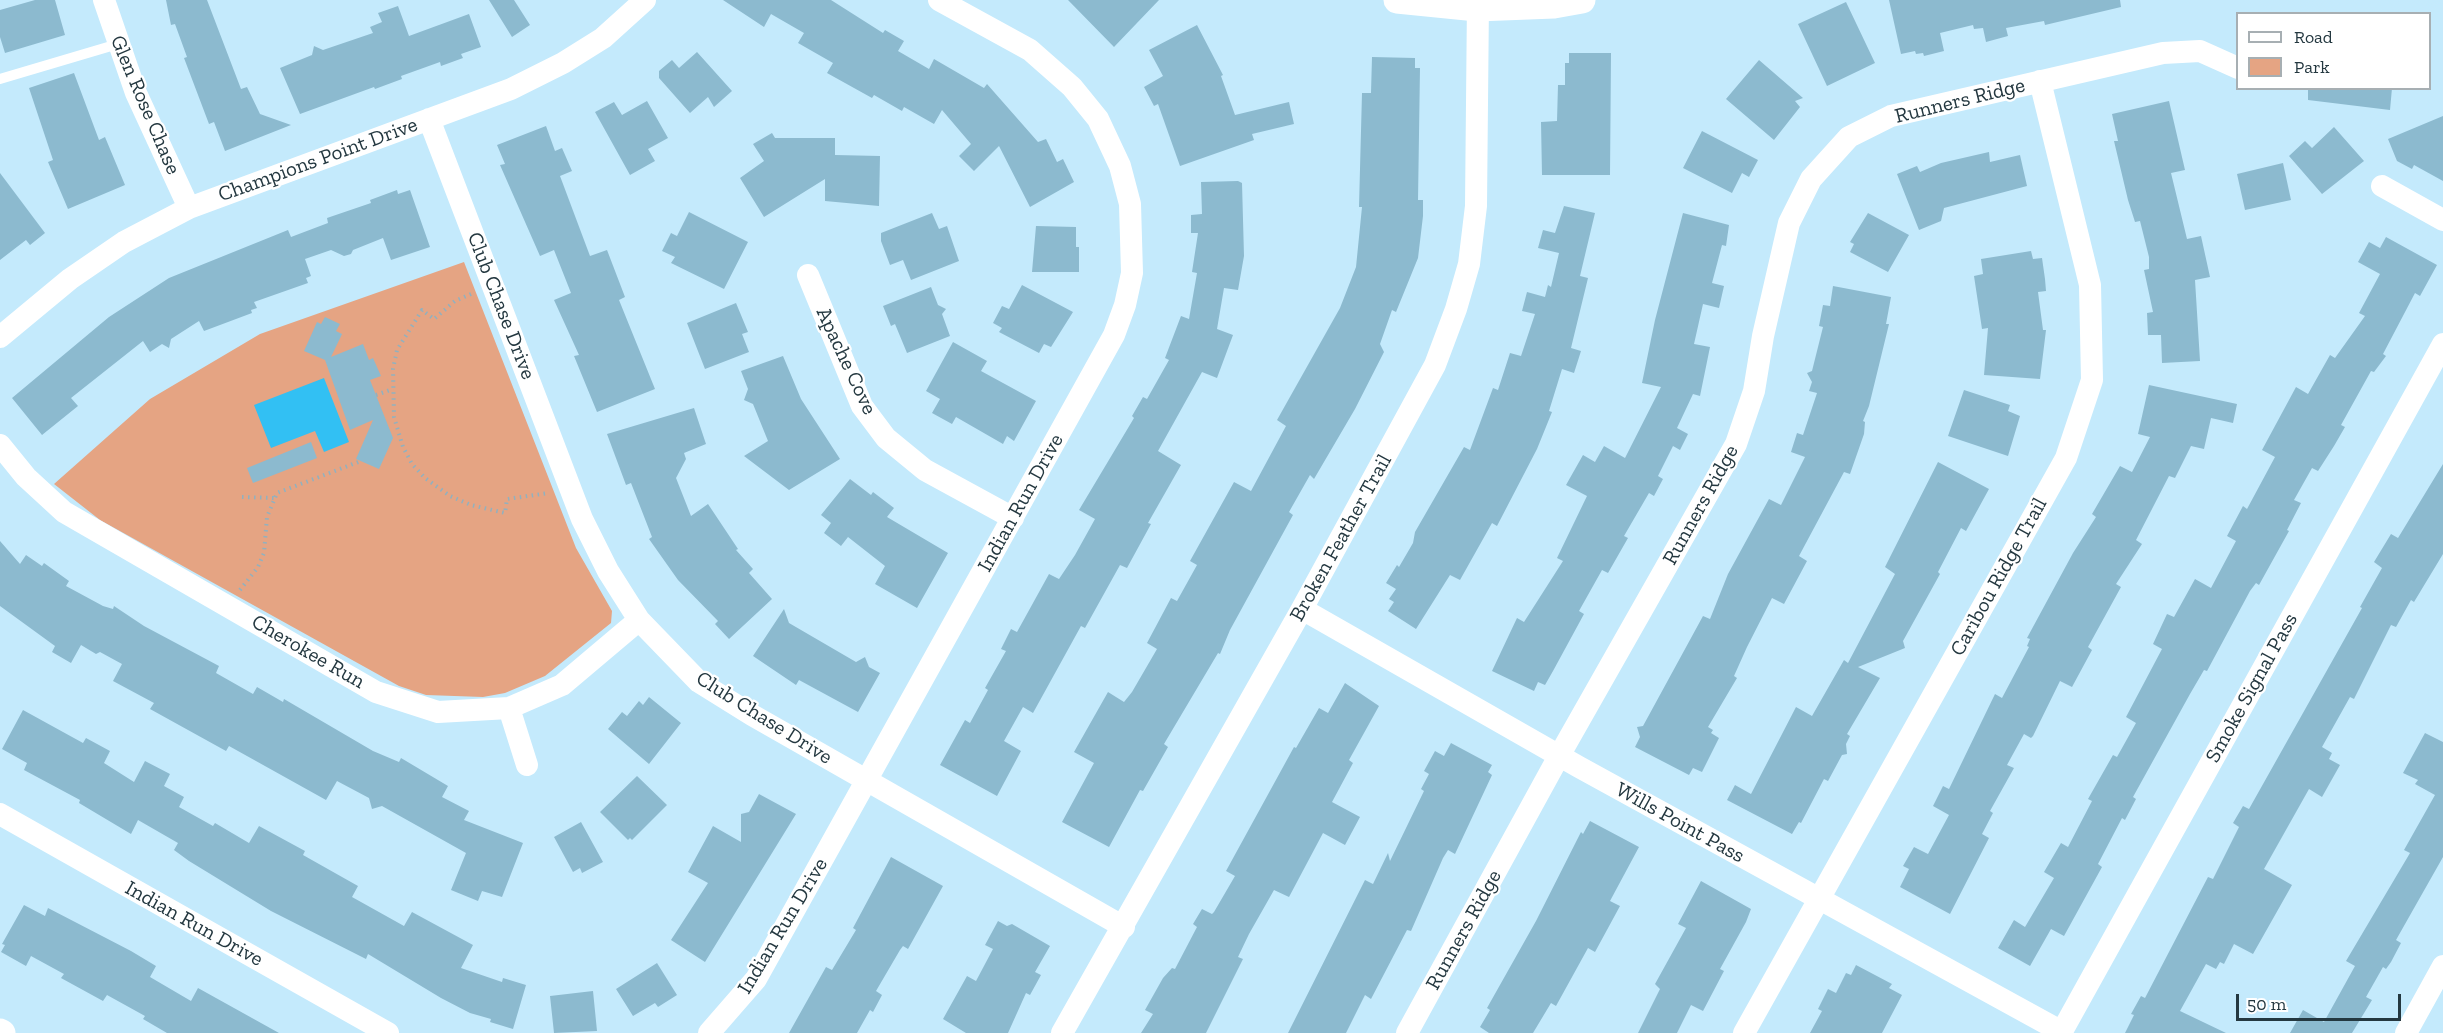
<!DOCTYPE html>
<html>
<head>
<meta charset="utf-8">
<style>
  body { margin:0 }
  #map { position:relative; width:2443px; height:1033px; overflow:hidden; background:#c4eafc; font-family:"Zilla Slab",serif }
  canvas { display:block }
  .legend { position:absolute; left:2236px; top:12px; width:195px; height:78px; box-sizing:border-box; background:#fff; border:2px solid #a7afb3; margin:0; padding:8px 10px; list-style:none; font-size:18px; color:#243840 }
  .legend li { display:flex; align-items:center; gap:12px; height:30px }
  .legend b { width:30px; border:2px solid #a7afb3 }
  .scale { position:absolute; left:2236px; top:994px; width:165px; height:27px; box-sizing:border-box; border:3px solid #243840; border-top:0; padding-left:8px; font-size:18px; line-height:21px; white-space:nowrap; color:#243840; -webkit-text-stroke:4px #fff; paint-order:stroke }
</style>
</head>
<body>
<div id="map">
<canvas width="2443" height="1033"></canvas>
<ul class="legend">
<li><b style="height:8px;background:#fff"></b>Road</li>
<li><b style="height:16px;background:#e5a483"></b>Park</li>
</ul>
<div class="scale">50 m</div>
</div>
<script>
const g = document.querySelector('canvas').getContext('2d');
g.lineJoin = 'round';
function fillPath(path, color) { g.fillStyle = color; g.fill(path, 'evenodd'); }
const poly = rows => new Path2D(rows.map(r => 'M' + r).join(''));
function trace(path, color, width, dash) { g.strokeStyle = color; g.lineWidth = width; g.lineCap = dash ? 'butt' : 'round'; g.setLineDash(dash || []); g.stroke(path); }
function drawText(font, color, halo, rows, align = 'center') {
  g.font = font + ' "Zilla Slab",serif'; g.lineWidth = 4.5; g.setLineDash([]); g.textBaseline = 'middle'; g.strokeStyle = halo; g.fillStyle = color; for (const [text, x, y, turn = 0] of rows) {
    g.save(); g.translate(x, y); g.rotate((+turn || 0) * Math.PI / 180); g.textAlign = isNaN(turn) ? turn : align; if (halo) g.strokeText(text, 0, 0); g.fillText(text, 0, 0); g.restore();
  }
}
fillPath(poly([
  [464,262,576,548,612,611,611,623,545,676,505,693,483,697,426,695,399,686,100,520,54,484,150,399,260,334]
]), '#e5a483');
fillPath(poly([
  [324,378,349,442,324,452,315,431,271,448,254,405]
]), '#32c0f3');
fillPath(poly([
  [35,0,55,0,65,35,5,53,0,37,0,10],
  [166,0,207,0,241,89,247,87,260,114,291,125,225,151,214,122,209,124,184,58,187,57,175,24,171,25],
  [489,0,514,0,530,25,512,37],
  [723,0,831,0,883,33,885,30,904,41,898,51,929,69,934,59,984,88,987,84,1038,142,1046,139,1057,162,1063,159,1074,182,1030,207,999,146,974,171,959,156,971,144,942,110,934,124,904,107,902,111,874,95,872,98,827,73,833,63,798,43,804,33,771,14,764,27],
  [1068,0,1159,0,1114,47],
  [1889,0,2120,0,2121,7,2045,25,2044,21,2006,28,2008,36,1986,42,1983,28,1974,29,1973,25,1940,33,1944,51,1924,56,1923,53,1916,54,1915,51,1901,54],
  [1846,2,1875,63,1827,86,1798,24],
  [398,6,409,36,469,14,481,47,461,54,463,58,441,66,440,62,401,76,402,79,375,89,374,87,300,114,280,68,312,55,314,46,323,50,373,33,370,27,382,22,378,13],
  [1197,25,1223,75,1221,76,1235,115,1289,102,1294,124,1252,134,1254,140,1180,166,1158,104,1154,106,1144,87,1163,76,1149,50],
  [697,52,732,91,714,107,708,97,690,113,659,78,659,71,672,60,679,68],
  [1569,53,1611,53,1610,175,1542,175,1541,122,1557,121,1558,85,1565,85,1565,63,1569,63],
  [1372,57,1415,58,1415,68,1420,68,1418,200,1423,200,1423,216,1418,258,1396,312,1392,310,1380,344,1384,352,1355,409,1314,479,1310,475,1289,512,1293,515,1230,630,1220,654,1218,653,1164,744,1168,747,1143,791,1140,790,1109,847,1062,822,1094,763,1074,752,1108,692,1124,702,1132,692,1157,649,1147,643,1171,598,1177,601,1197,565,1190,561,1234,482,1251,491,1286,426,1277,420,1340,308,1356,267,1362,207,1359,207,1362,93,1371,93],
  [1759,60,1803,98,1795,101,1800,107,1774,140,1726,99],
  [74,73,99,140,105,137,125,185,68,209,48,162,53,160,29,88],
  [2308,88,2392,88,2390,110,2308,100],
  [647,101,668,138,648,149,655,161,630,175,595,112,614,102,622,115],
  [2169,101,2185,170,2171,173,2187,239,2201,236,2210,277,2195,280,2200,361,2162,363,2161,335,2148,335,2147,313,2153,312,2144,270,2149,269,2149,257,2140,221,2135,222,2128,200,2114,141,2118,141,2112,114],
  [2443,116,2443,181,2414,165,2412,169,2397,161,2388,139],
  [546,126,555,151,562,148,572,171,560,176,590,256,607,250,625,297,619,300,655,389,597,412,574,356,579,355,554,300,571,293,554,250,540,256,500,165,505,164,497,145],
  [2334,127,2364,161,2322,194,2289,156,2305,141,2312,148],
  [1702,131,1758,160,1749,177,1742,173,1732,193,1683,168],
  [772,133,775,138,835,138,835,155,880,156,879,206,825,201,825,179,764,217,740,178,764,161,753,144],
  [1989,152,1990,162,2020,155,2027,186,1944,208,1941,221,1919,230,1897,174,1917,166,1920,172,1941,163],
  [2283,163,2291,200,2245,210,2237,174],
  [0,173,45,233,30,245,26,240,0,260],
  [1238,181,1242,183,1244,256,1238,290,1224,288,1217,329,1233,335,1217,378,1202,372,1158,451,1181,465,1148,523,1151,524,1127,568,1120,565,1085,628,1081,626,1033,713,1023,707,1004,741,1021,751,997,796,940,765,965,720,970,723,988,690,985,688,1006,651,1001,649,1011,629,1017,632,1049,574,1059,579,1075,555,1095,519,1079,510,1134,418,1132,416,1143,397,1147,399,1169,360,1165,358,1181,316,1189,319,1197,273,1192,272,1198,233,1191,233,1191,215,1202,214,1201,182],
  [397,190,398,194,410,190,430,247,391,260,383,238,353,250,351,254,344,256,331,250,305,259,311,276,306,278,308,283,254,302,257,308,251,310,252,313,204,331,199,321,171,339,169,348,162,344,150,352,143,341,71,398,78,406,42,435,12,398,109,317,169,278,288,230,291,237,328,223,327,218,371,203,370,200],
  [1564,206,1595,213,1580,276,1588,278,1571,348,1581,351,1574,373,1562,369,1549,411,1552,412,1537,449,1497,526,1492,523,1460,580,1450,575,1416,629,1388,611,1394,602,1389,599,1396,589,1386,583,1397,565,1399,567,1413,543,1415,532,1464,447,1470,450,1493,388,1498,390,1510,353,1521,356,1535,314,1522,311,1527,292,1545,297,1548,285,1551,287,1559,253,1538,248,1543,230,1555,233],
  [689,212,748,242,724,289,671,263,675,257,662,251,671,233,677,236],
  [932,213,939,229,947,226,959,261,911,280,903,260,890,265,881,241,881,233],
  [1683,213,1729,225,1726,246,1722,245,1712,283,1724,286,1719,308,1703,304,1694,344,1710,347,1700,396,1693,394,1677,428,1688,434,1680,450,1673,446,1658,476,1663,479,1654,496,1649,493,1624,536,1628,538,1608,573,1602,570,1579,611,1584,614,1553,671,1545,685,1538,682,1534,691,1492,671,1517,618,1524,622,1563,561,1557,558,1587,496,1566,485,1583,455,1595,462,1604,446,1625,458,1661,387,1642,383,1655,320],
  [1868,213,1909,235,1888,272,1850,252,1854,244,1850,242],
  [1036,226,1076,227,1076,247,1079,247,1079,272,1032,272],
  [2386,237,2437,265,2420,296,2415,293,2383,354,2386,356,2374,372,2371,371,2341,425,2345,427,2334,446,2318,471,2312,468,2294,500,2301,503,2287,530,2289,531,2259,585,2256,583,2250,591,2207,671,2204,670,2190,694,2133,797,2136,799,2125,820,2122,818,2098,864,2102,867,2064,936,2051,929,2030,966,1998,948,2014,920,2025,927,2054,878,2044,872,2061,843,2068,847,2092,801,2088,799,2113,755,2117,757,2136,723,2126,717,2162,649,2153,644,2167,614,2174,617,2195,579,2211,588,2236,541,2227,536,2243,506,2247,509,2275,457,2262,450,2296,387,2308,394,2330,355,2335,358,2365,316,2359,313,2380,274,2358,262,2369,242,2380,248],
  [2031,251,2033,259,2042,258,2045,279,2046,291,2038,292,2043,330,2046,330,2040,379,1984,375,1988,328,1982,329,1974,276,1983,274,1981,259],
  [1022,285,1073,312,1051,347,1044,344,1039,353,999,332,1002,328,993,323,1002,306,1009,309],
  [1833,286,1891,297,1886,324,1889,324,1869,406,1863,421,1865,422,1864,434,1850,474,1844,472,1799,556,1807,561,1784,604,1772,598,1747,647,1734,676,1737,678,1708,727,1713,730,1711,733,1719,738,1702,772,1693,768,1689,775,1635,747,1640,737,1637,727,1643,726,1703,616,1710,619,1728,574,1769,499,1781,505,1805,457,1791,452,1797,433,1803,435,1817,393,1809,391,1812,382,1807,373,1812,371,1823,327,1819,326,1823,305,1830,306],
  [931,287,938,305,946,309,942,314,950,336,907,353,895,324,891,326,883,306],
  [736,303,748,332,742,334,749,352,705,369,687,323],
  [325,317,340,324,336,331,342,334,331,357,363,344,369,360,373,358,381,376,370,380,393,438,379,469,356,459,373,420,350,430,325,360,304,351,317,322,321,324],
  [953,342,987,361,981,371,1036,401,1014,441,1007,436,1003,444,956,417,952,424,932,413,940,399,926,391],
  [783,356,801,399,840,459,789,490,744,456,768,441,753,404,744,400,748,389,741,371],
  [2149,385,2237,404,2233,423,2211,418,2204,449,2191,446,2175,478,2169,476,2136,540,2142,544,2116,584,2121,587,2088,647,2092,650,2072,687,2060,681,2033,736,2031,738,2024,734,2007,765,2014,768,1990,811,1993,813,1982,834,1989,838,1950,914,1900,887,1909,869,1903,866,1914,847,1928,854,1949,815,1933,806,1943,786,1949,789,1995,694,2002,698,2029,647,2027,646,2030,639,2027,638,2073,553,2096,517,2092,514,2120,466,2132,472,2150,437,2138,434],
  [1964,390,2010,405,2008,411,2020,416,2008,456,1948,436],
  [694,408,706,444,684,453,686,459,676,478,691,516,708,504,738,549,736,550,753,569,749,573,772,599,729,639,715,624,718,621,678,580,649,539,652,537,631,483,626,485,607,434],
  [311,442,317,458,253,483,247,468],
  [1938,462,1989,489,1966,531,1961,528,1938,572,1940,574,1903,641,1905,648,1858,667,1880,678,1847,734,1850,736,1846,744,1847,754,1842,755,1828,781,1824,779,1801,823,1799,822,1792,834,1727,800,1735,785,1751,794,1796,707,1812,716,1844,660,1848,663,1895,574,1885,567],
  [2443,464,2443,554,2414,602,2411,600,2396,627,2391,625,2354,699,2350,697,2322,747,2332,753,2329,759,2340,765,2322,797,2309,789,2264,869,2292,885,2253,954,2234,944,2224,964,2220,962,2216,969,2206,964,2180,1011,2226,1033,2125,1033,2134,1015,2131,1014,2141,996,2145,998,2208,877,2213,879,2239,827,2233,823,2243,806,2249,809,2362,608,2360,607,2382,568,2374,562,2391,534,2398,538],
  [850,479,871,495,873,492,894,508,887,517,948,553,917,608,875,584,885,566,848,537,841,546,824,533,831,523,821,515],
  [0,541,20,564,26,555,42,566,44,563,69,581,66,586,103,606,113,609,114,606,144,626,219,666,216,673,253,694,257,687,283,702,284,699,373,751,399,762,401,758,448,786,442,797,469,811,464,820,523,843,502,897,482,891,478,901,451,890,466,853,382,806,372,809,369,798,337,781,326,800,229,746,226,751,150,709,154,703,113,681,122,664,100,652,96,654,81,645,71,663,52,652,55,646,0,606],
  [784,609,789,623,856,662,865,657,869,667,880,673,858,712,799,680,796,685,753,656],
  [1345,683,1379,706,1349,760,1353,763,1332,802,1360,817,1345,845,1323,833,1289,897,1274,890,1249,934,1238,957,1243,959,1206,1033,1141,1033,1153,1014,1145,1010,1163,978,1172,968,1175,969,1197,927,1193,924,1202,909,1212,914,1214,912,1235,876,1226,871,1294,747,1296,748,1319,708,1328,713],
  [649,697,681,723,649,764,608,729,622,712,627,716,639,701,643,705],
  [23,710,83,743,86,738,110,751,104,763,134,782,145,761,170,774,164,786,184,797,179,807,213,826,215,823,249,843,259,826,305,851,303,855,358,886,352,897,404,926,412,912,473,945,461,968,502,982,503,978,526,985,513,1029,490,1022,491,1019,470,1013,441,998,368,954,366,959,271,911,189,861,174,850,178,843,138,820,131,834,79,803,80,800,24,770,27,763,2,749],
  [2425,733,2443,742,2443,857,2396,940,2401,943,2391,962,2386,969,2383,967,2366,997,2372,1000,2352,1033,2290,1033,2303,1010,2324,1022,2355,966,2346,961,2410,853,2404,850,2435,795,2415,784,2418,780,2403,773],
  [1451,743,1492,765,1488,772,1492,775,1455,854,1448,850,1443,858,1411,931,1407,930,1371,999,1365,995,1346,1033,1288,1033,1365,880,1373,884,1388,853,1390,861,1424,791,1421,789,1429,774,1424,771,1435,751,1444,756],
  [637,776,667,805,632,840,630,838,628,840,600,812],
  [759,794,796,814,705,962,671,940,708,883,688,872,713,826,741,842,741,814,749,812],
  [1590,821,1639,847,1610,901,1620,906,1595,952,1588,948,1556,1006,1551,1003,1533,1033,1489,1033,1480,1027,1490,1010,1487,1008,1536,921,1581,832,1583,834],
  [581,822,603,862,582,873,580,868,573,872,554,837],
  [891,857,943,886,908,949,903,946,900,950,876,991,882,995,873,1012,870,1010,857,1033,789,1033,826,967,832,970,856,930,853,928],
  [1701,881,1751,909,1746,922,1720,969,1724,971,1703,1011,1691,1005,1677,1033,1638,1033,1660,989,1655,984,1686,928,1678,924],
  [24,905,45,916,48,908,131,951,156,966,150,977,191,1001,198,988,279,1033,167,1033,143,1019,145,1016,107,995,103,1001,61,978,64,974,31,956,26,966,1,952,5,945,2,944],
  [998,921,1007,926,1012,924,1050,946,1035,972,1041,975,1030,995,1026,993,1008,1033,966,1033,943,1019,967,976,976,981,993,949,985,945],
  [657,963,677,995,658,1007,655,1003,633,1016,616,989],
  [1856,965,1892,984,1889,988,1902,995,1882,1033,1810,1033,1822,1011,1818,1009,1828,989,1836,993,1846,973,1851,975],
  [593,991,597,1031,554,1033,550,996]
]), '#8cbacf');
trace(poly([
  [471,294,455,301,434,319,422,310,397,350,393,369,394,417,403,447,412,464,425,478,450,496,471,505,505,513,507,499,549,493],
  [376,395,393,389],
  [242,497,274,498],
  [240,590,258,567,264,553,267,517,277,493,361,461]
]), '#91b1bf', 4, [1.5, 4.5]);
trace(poly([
  [0,79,118,44]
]), '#fff', 10);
trace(poly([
  [104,0,136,93,189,208],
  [429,119,582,519,608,571,639,620,699,682,752,715,1124,927],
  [2382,186,2443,220],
  [808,275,862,406,886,438,925,470,1013,518],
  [0,337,70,279,124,242,189,208,511,89,563,63,603,38,645,0],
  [0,445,26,477,64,512,376,692,438,712,509,708,562,685,639,620],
  [1302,609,1579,767,2062,1032],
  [509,708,527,765],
  [0,814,388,1033],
  [709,1033,756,979,1114,335,1125,305,1132,273,1130,204,1120,166,1098,119,1072,87,1030,50,939,0],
  [1062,1033,1302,609,1435,365,1456,309,1469,264,1476,206,1478,0],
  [1407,1033,1559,756,1736,444,1754,391,1763,336,1789,223,1811,179,1849,137,1891,116,2163,53,2200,51,2238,68],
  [1744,1033,2066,458,2092,380,2090,285,2040,81],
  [2061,1033,2443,344],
  [2406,1033,2443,966]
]), '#fff', 22);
trace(poly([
  [1397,0,1477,8,1554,5,1582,0],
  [0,1032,2,1033]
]), '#fff', 27);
drawText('21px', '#243840', '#fff', [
  ["Runners Ridge",1960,101,-14],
  ["Glen Rose Chase",145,105,67],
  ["Champions Point Drive",318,160,-20],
  ["Club Chase Drive",501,306,69],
  ["Apache Cove",846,361,65],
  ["Indian Run Drive",1021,503,-61],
  ["Runners Ridge",1701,505,-61],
  ["Broken Feather Trail",1341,538,-61],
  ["Caribou Ridge Trail",1999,577,-61],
  ["Cherokee Run",308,652,30],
  ["Smoke Signal Pass",2252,688,-61],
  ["Club Chase Drive",764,718,32],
  ["Wills Point Pass",1680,823,29],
  ["Indian Run Drive",194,924,29],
  ["Indian Run Drive",783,926,-59],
  ["Runners Ridge",1464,930,-61]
]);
</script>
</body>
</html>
